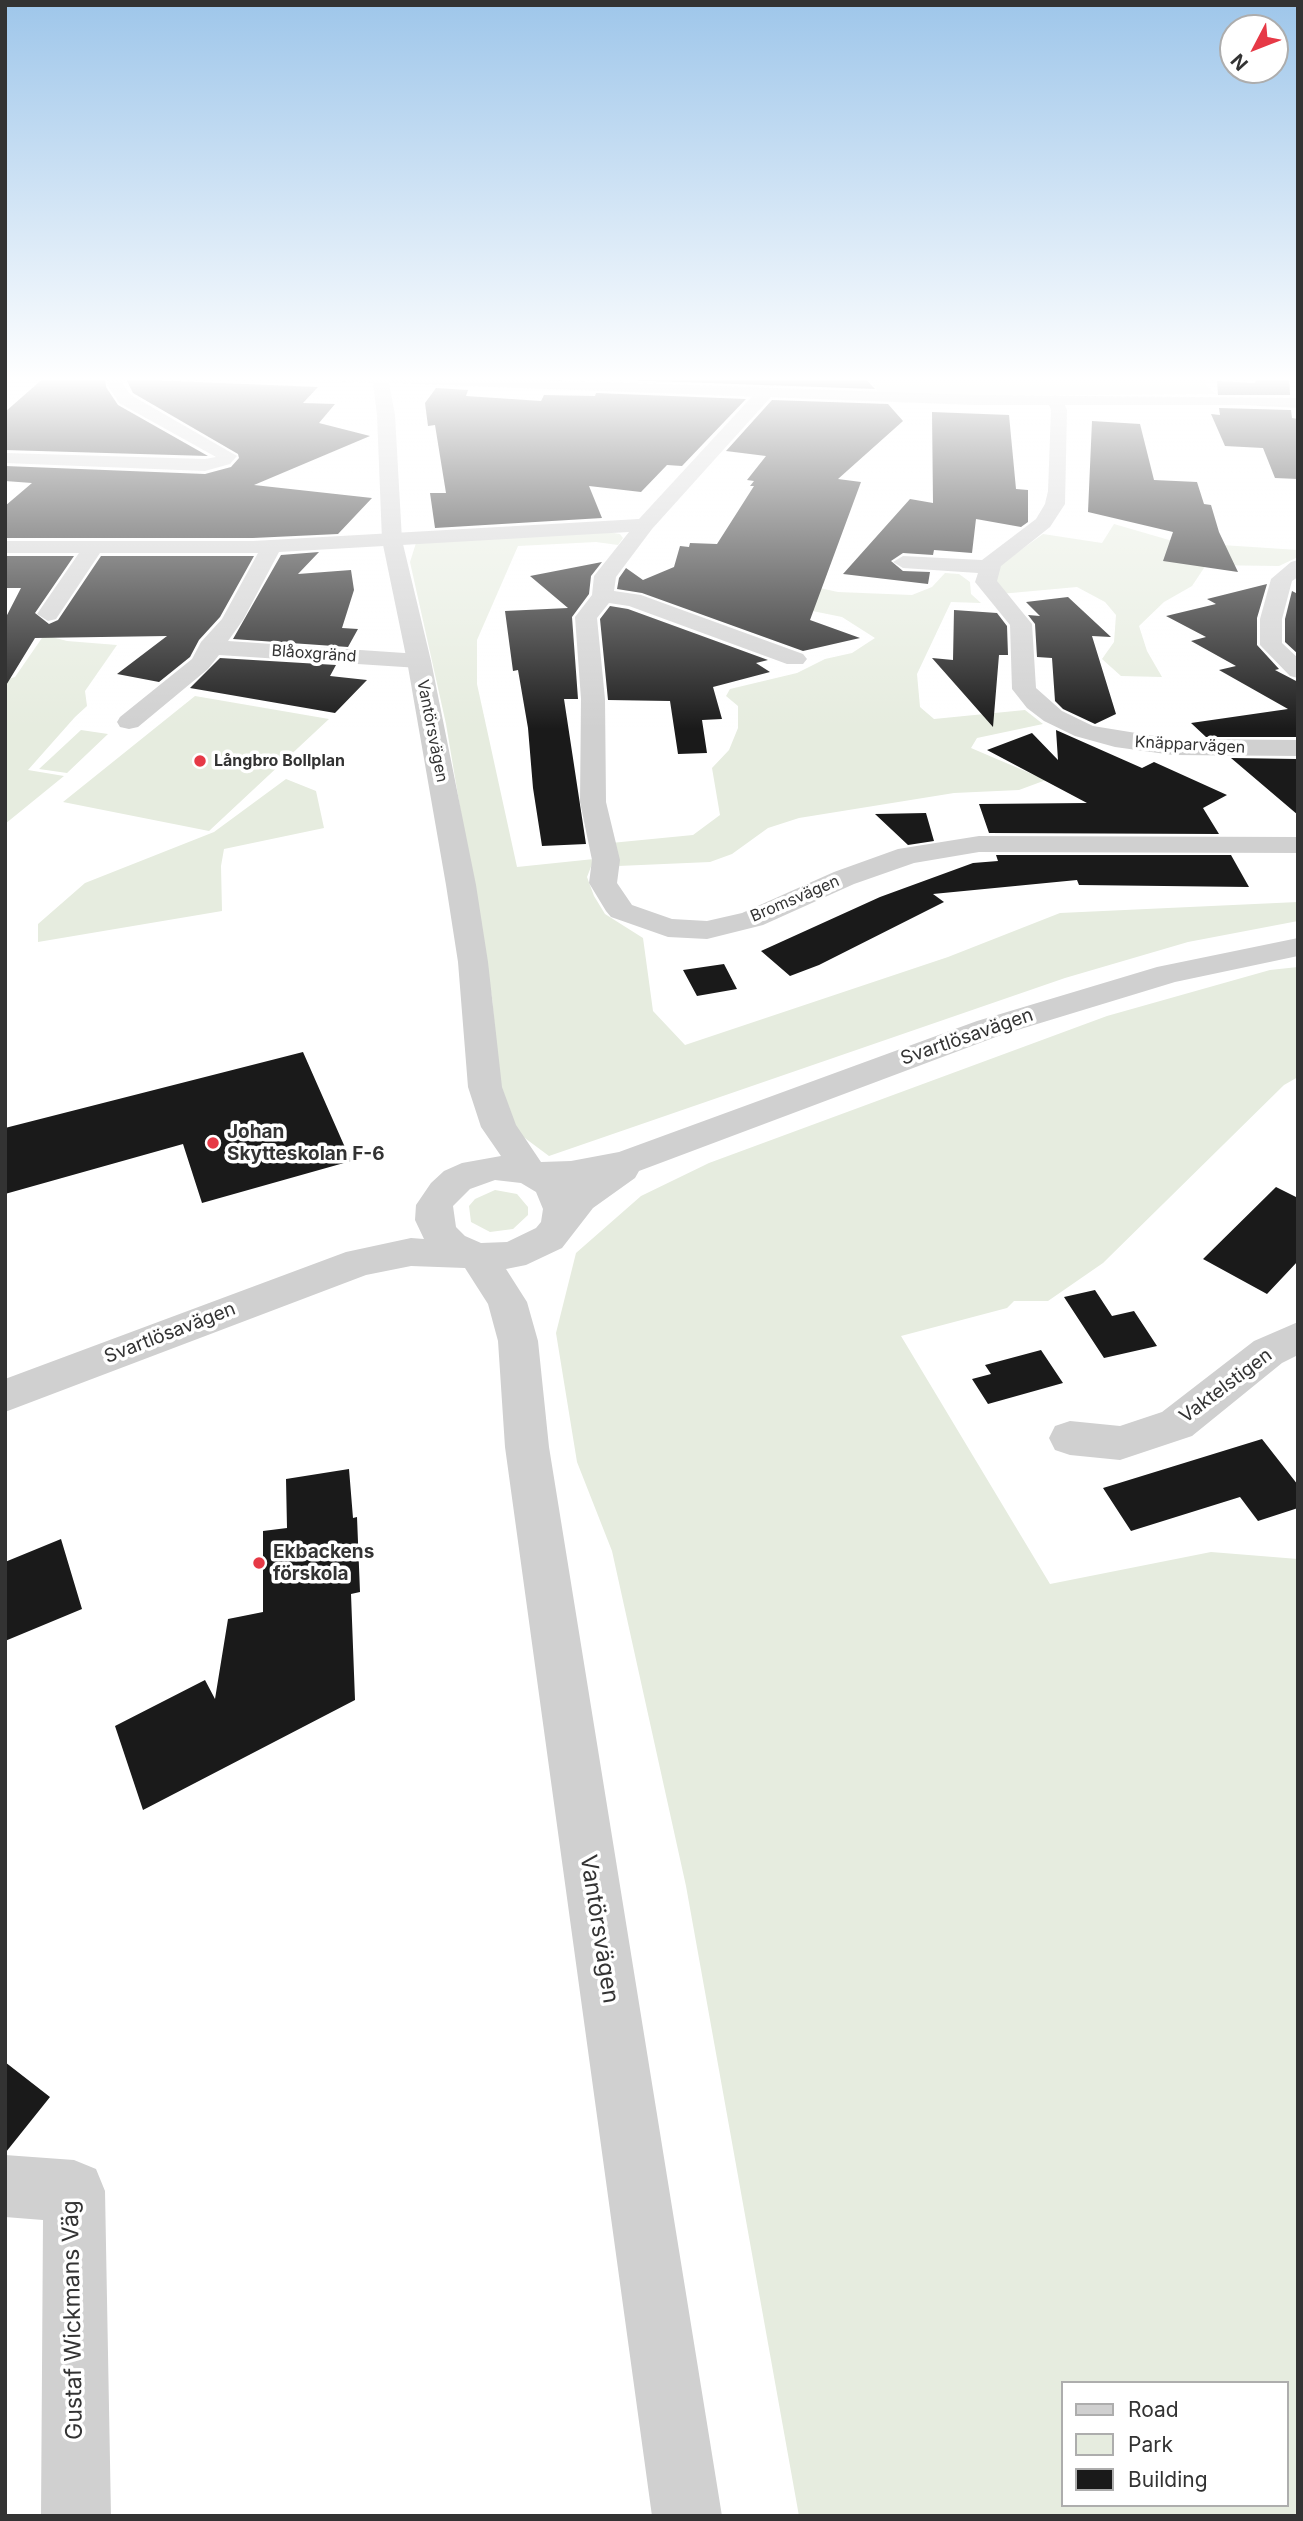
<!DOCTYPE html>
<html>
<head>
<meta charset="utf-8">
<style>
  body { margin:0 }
  #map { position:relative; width:1303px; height:2521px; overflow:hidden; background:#fff; font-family:Inter,sans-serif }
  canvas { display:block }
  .frame { position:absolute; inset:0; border:7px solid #333; pointer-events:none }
  .legend { position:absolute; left:1061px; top:2381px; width:228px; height:126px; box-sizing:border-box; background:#fff; border:2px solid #adadad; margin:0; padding:9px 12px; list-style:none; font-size:21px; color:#333 }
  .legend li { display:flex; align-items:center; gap:14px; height:35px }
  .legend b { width:35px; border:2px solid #adadad }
  .north { position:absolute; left:1219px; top:14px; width:70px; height:70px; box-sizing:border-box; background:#fff; border:2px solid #adadad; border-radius:50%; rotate:228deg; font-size:19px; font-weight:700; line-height:28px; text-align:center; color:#333 }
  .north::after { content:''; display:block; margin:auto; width:24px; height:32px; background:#e63946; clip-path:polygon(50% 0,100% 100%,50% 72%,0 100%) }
</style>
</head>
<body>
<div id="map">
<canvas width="1303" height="2521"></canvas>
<div class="frame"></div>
<ul class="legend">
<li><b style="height:9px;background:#d0d0d0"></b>Road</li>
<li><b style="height:19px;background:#e6ecdf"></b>Park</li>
<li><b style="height:19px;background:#1a1a1a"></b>Building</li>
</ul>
<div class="north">N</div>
</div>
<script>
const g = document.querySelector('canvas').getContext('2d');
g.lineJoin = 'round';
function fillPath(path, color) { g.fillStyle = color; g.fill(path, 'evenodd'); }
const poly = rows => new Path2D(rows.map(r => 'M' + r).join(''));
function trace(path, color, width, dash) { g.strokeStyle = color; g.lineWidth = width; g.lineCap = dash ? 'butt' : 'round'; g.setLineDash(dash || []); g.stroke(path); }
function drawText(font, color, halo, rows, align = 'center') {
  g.font = font + ' Inter,sans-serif'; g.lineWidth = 7; g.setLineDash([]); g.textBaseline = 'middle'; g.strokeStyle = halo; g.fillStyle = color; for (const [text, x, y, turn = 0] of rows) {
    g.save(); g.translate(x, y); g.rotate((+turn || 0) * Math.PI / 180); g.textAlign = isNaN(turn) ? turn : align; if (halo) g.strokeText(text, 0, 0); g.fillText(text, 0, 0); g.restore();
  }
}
fillPath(poly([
  [869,376,1196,376,1216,394,969,396,878,393],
  [1114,524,1176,542,1298,550,1298,557,1279,566,1206,565,1192,586,1164,602,1139,626,1147,651,1162,677,1121,676,1102,659,1114,642,1116,615,1105,602,1077,587,1000,594,989,573,1043,534,1102,543],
  [608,532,620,534,623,538,618,545,596,542,518,546,477,640,477,684,517,867,594,859,587,877,594,896,605,914,643,938,653,1011,685,1045,948,957,1060,913,1298,902,1298,921,1188,942,1065,978,549,1156,514,1130,500,1086,492,998,446,724,410,562,416,543],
  [945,573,959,574,970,582,971,594,981,603,951,602,917,674,920,707,934,719,1025,710,1043,724,977,738,971,748,1046,780,1019,790,954,793,799,818,768,828,732,854,710,862,618,866,611,843,693,835,720,815,712,768,729,750,738,728,738,706,726,696,730,689,797,673,825,659,852,653,875,638,842,617,783,605,810,586,838,592,912,595,932,587],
  [44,635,67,641,117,645,85,691,87,706,75,717,28,770,64,776,5,824,5,680,15,677],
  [195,696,329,719,209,831,63,802],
  [81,730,108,734,67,773,39,769],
  [286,779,316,791,324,828,224,849,221,866,222,911,38,942,38,924,85,883,214,832],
  [1298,967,1298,1077,1284,1085,1103,1263,1048,1301,1014,1301,1007,1308,901,1336,1050,1584,1211,1552,1298,1559,1298,2516,799,2516,686,1886,612,1551,577,1462,556,1333,576,1253,641,1196,709,1163,1107,1016,1270,970],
  [1063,2383,1287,2383,1287,2505,1063,2505],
  [495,1190,517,1194,528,1207,528,1215,513,1229,490,1232,471,1222,469,1206,475,1199]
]), '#e6ecdf');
fillPath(poly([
  [46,376,105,378,106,387,118,405,208,456,5,450,5,412],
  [596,376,863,376,875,389,596,379],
  [1268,376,1289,376,1290,395,1218,395,1217,381,1255,383,1256,379,1264,380],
  [126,379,318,387,303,403,335,404,319,423,370,436,254,485,372,498,338,534,253,538,5,538,5,506,32,483,5,481,5,466,205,474,231,467,239,458,238,454,133,393],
  [436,388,468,390,466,396,541,401,544,395,595,396,596,393,746,399,682,466,667,465,641,492,589,486,602,518,435,528,430,493,446,493,435,425,428,426,425,403],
  [772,400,888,404,903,421,838,479,861,482,810,620,860,638,803,651,642,593,617,589,619,578,626,568,643,580,674,567,680,546,689,547,690,543,717,544,754,486,750,486,754,481,747,480,766,456,726,451],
  [1219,408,1291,410,1292,418,1298,419,1298,479,1275,478,1263,448,1225,446,1211,414,1220,415],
  [932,412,1009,415,1016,489,1028,490,1028,522,1021,527,976,519,972,553,934,550,933,555,903,553,891,561,903,571,930,572,928,584,843,574,910,499,933,503],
  [1092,421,1140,424,1154,480,1197,482,1204,504,1211,505,1219,532,1238,572,1163,561,1173,532,1088,512],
  [319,552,298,574,351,570,354,590,342,628,358,629,348,647,233,639,281,555],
  [5,556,74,556,35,613,49,624,58,620,101,556,254,556,220,617,199,640,190,657,159,682,117,674,167,636,35,638,5,687,5,619,21,588,5,588],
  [602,562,591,576,589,594,572,617,578,699,564,699,586,844,542,846,533,788,528,728,518,670,513,671,505,611,568,608,530,576],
  [1267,584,1257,618,1257,645,1279,669,1275,670,1298,682,1298,737,1206,737,1191,723,1288,709,1219,670,1236,666,1191,641,1206,637,1166,616,1216,604,1207,599],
  [1292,591,1298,594,1298,654,1285,642,1285,619],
  [1068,597,1111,637,1092,636,1116,714,1095,724,1063,709,1055,701,1052,658,1037,657,1035,624,1028,615,1040,616,1026,602],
  [610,606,628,609,768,660,756,663,770,672,713,687,722,719,702,720,707,753,678,754,670,701,608,700,600,619],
  [954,610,997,613,1007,626,1008,655,999,655,993,727,932,658,953,660],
  [220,658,336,665,330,676,367,680,335,713,190,688],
  [1056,730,1142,768,1154,762,1227,795,1203,808,1219,834,989,833,979,804,1087,803,987,750,1032,733,1058,760],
  [1231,758,1298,759,1298,815],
  [926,813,934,841,908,845,875,814],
  [996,855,1231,855,1249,887,1079,885,1077,880,933,894,944,902,819,965,790,976,761,951,880,897,973,863,998,861],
  [724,964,737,989,697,996,683,970],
  [303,1052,351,1161,202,1203,183,1144,5,1194,5,1128],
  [1276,1187,1298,1198,1298,1261,1267,1294,1203,1259],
  [1095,1290,1112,1316,1134,1311,1157,1346,1104,1358,1064,1297],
  [1041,1350,1063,1383,988,1404,972,1379,991,1374,985,1365],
  [1262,1439,1298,1485,1298,1508,1258,1521,1240,1497,1131,1531,1103,1488],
  [349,1469,353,1518,357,1517,360,1592,351,1594,355,1700,143,1810,115,1726,205,1680,215,1699,228,1619,263,1612,263,1531,287,1528,286,1479],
  [61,1539,82,1609,5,1641,5,1562],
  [5,2062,50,2097,6,2152,5,2152]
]), '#1a1a1a');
fillPath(poly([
  [107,376,123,376,124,386,131,395,237,456,230,464,205,471,5,463,5,453,205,459,216,457,119,403,108,386,107,376],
  [764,389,770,390,770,398,652,529,616,577,614,591,641,595,803,654,807,659,803,664,787,664,629,606,609,603,597,618,605,699,606,802,620,860,617,883,632,905,672,919,707,921,742,913,834,872,898,849,979,836,1298,837,1298,853,979,852,914,863,854,884,763,925,707,939,668,937,611,917,606,911,589,883,592,860,580,802,581,699,575,617,592,595,594,576,629,532,279,552,243,620,228,641,419,654,427,656,431,661,427,666,419,668,219,655,208,669,138,727,129,729,120,727,117,722,120,717,192,659,201,642,222,619,258,553,100,553,56,619,48,621,37,614,79,553,5,553,5,541,253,541,639,519,758,390,764,389],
  [1055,395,1061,396,1067,410,1065,504,1050,527,1001,566,997,581,1032,624,1036,688,1062,711,1093,726,1173,739,1298,740,1298,756,1173,755,1115,747,1075,736,1044,721,1027,708,1012,689,1010,625,975,582,978,573,903,568,893,562,903,556,982,560,1036,519,1045,504,1048,491,1051,410,1047,400,1055,395],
  [1298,560,1298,577,1292,581,1282,619,1282,643,1298,658,1298,678,1290,676,1260,645,1260,619,1271,579,1291,562,1298,560],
  [1298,1322,1298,1355,1282,1363,1192,1436,1120,1460,1070,1455,1055,1450,1049,1438,1055,1426,1070,1421,1120,1426,1162,1412,1254,1341,1298,1322],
  [5,2155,74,2160,96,2169,105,2191,111,2516,41,2516,43,2220,5,2217,5,2155]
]), '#d0d0d0');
fillPath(poly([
  [317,376,435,376,975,395,1298,398,1298,408,1241,405,975,405,389,383,395,415,402,540,431,661,476,885,488,962,502,1087,516,1125,541,1162,571,1161,619,1152,977,1021,1157,967,1298,938,1298,956,1175,982,1001,1035,639,1171,635,1178,593,1208,562,1248,526,1265,506,1269,527,1302,538,1341,549,1447,722,2516,652,2516,505,1447,498,1341,488,1304,465,1268,411,1266,366,1275,5,1412,5,1379,346,1252,411,1238,424,1239,415,1220,416,1205,431,1183,444,1171,462,1163,501,1156,481,1127,468,1087,458,962,446,885,407,661,382,540,377,415,373,383,325,381,317,376],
  [495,1180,521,1183,536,1192,543,1209,541,1222,536,1228,507,1242,481,1243,465,1236,456,1227,453,1206,470,1189,495,1180]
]), '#d0d0d0');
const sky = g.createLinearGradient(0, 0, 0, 729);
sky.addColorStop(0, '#9ec6ea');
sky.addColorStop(0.52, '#fff');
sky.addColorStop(1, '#ffffff00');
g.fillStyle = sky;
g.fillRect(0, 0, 1303, 729);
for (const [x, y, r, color] of [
  [200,761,7,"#e63946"],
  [213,1143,7,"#e63946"],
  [259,1563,7,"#e63946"]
]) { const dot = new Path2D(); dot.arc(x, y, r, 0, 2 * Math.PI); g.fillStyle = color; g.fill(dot); trace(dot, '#fff', 2.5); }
drawText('16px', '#333', '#fff', [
  ["Blåoxgränd",314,654,4],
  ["Vantörsvägen",432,731,79],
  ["Knäpparvägen",1190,745,3],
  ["Bromsvägen",795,899,-23]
]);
drawText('bold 16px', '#333', '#fff', [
  ["Långbro Bollplan",214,761]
], 'left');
drawText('19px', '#333', '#fff', [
  ["Svartlösavägen",967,1037,-19],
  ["Svartlösavägen",170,1333,-21],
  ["Vaktelstigen",1226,1386,-37]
]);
drawText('bold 19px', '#333', '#fff', [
  ["Johan",227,1132],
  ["Skytteskolan F-6",227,1154],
  ["Ekbackens",273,1552],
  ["förskola",273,1574]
], 'left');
drawText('23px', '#333', '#fff', [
  ["Vantörsvägen",599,1929,81],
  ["Gustaf Wickmans Väg",73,2320,-91]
]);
</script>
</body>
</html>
